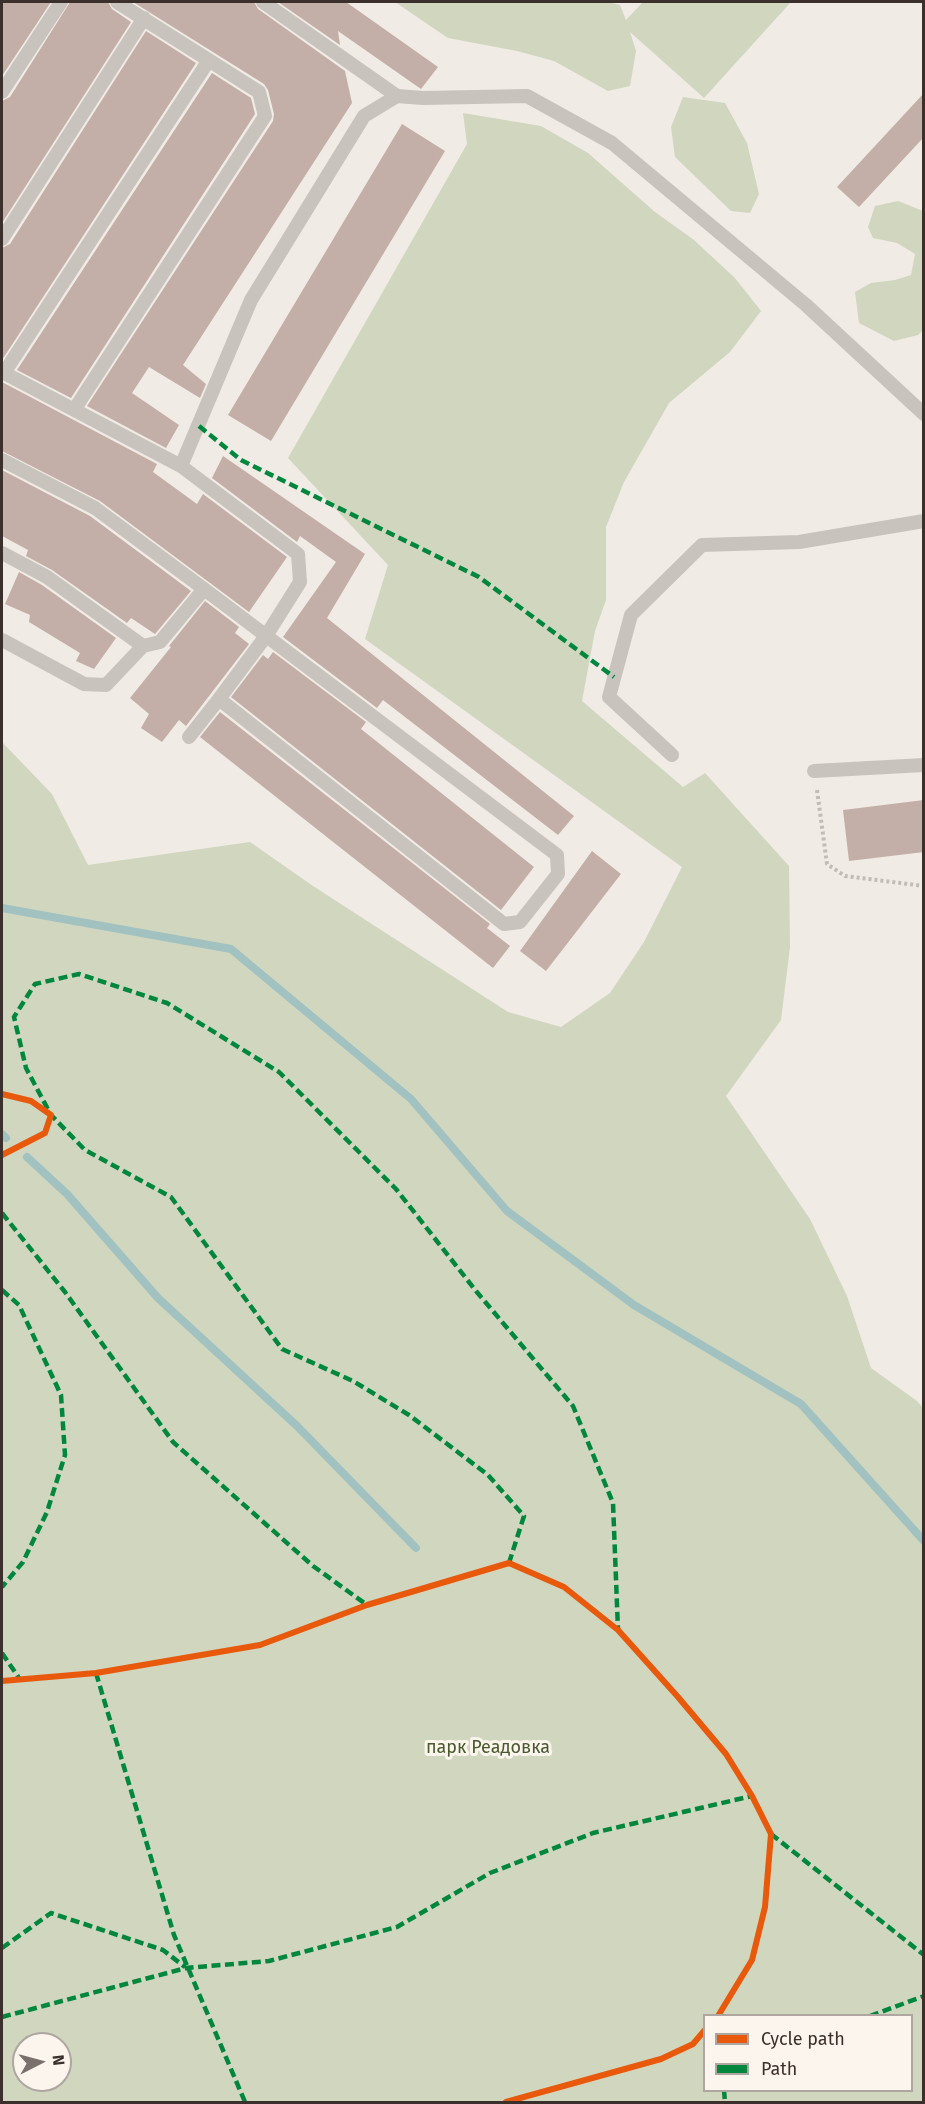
<!DOCTYPE html>
<html>
<head>
<meta charset="utf-8">
<style>
  body { margin:0 }
  #map { position:relative; width:925px; height:2104px; overflow:hidden; background:#f0ebe5; font-family:"Fira Sans",sans-serif }
  canvas { display:block }
  .frame { position:absolute; inset:0; border:3px solid #3b302b; pointer-events:none }
  .legend { position:absolute; left:703px; top:2014px; width:210px; height:78px; box-sizing:border-box; background:#fbf5ee; border:2px solid #aea6a0; margin:0; padding:8px 10px; list-style:none; font-size:18px; color:#3b302b }
  .legend li { display:flex; align-items:center; gap:12px; height:30px }
  .legend b { width:30px; border:2px solid #aea6a0 }
  .north { position:absolute; left:12px; top:2032px; width:60px; height:60px; box-sizing:border-box; background:#fbf5ee; border:2px solid #aea6a0; border-radius:50%; rotate:84deg; font-size:16px; font-weight:700; line-height:24px; text-align:center; color:#3b302b }
  .north::after { content:''; display:block; margin:auto; width:21px; height:27px; background:#7a716c; clip-path:polygon(50% 0,100% 100%,50% 72%,0 100%) }
</style>
</head>
<body>
<div id="map">
<canvas width="925" height="2104"></canvas>
<div class="frame"></div>
<ul class="legend">
<li><b style="height:8px;background:#e8590c"></b>Cycle path</li>
<li><b style="height:8px;background:#00873e"></b>Path</li>
</ul>
<div class="north">N</div>
</div>
<script>
const g = document.querySelector('canvas').getContext('2d');
g.lineJoin = 'round';
function fillPath(path, color) { g.fillStyle = color; g.fill(path, 'evenodd'); }
const poly = rows => new Path2D(rows.map(r => 'M' + r).join(''));
function trace(path, color, width, dash) { g.strokeStyle = color; g.lineWidth = width; g.lineCap = dash ? 'butt' : 'round'; g.setLineDash(dash || []); g.stroke(path); }
function drawText(font, color, halo, rows, align = 'center') {
  g.font = font + ' "Fira Sans",sans-serif'; g.lineWidth = 6; g.setLineDash([]); g.textBaseline = 'middle'; g.strokeStyle = halo; g.fillStyle = color; for (const [text, x, y, turn = 0] of rows) {
    g.save(); g.translate(x, y); g.rotate((+turn || 0) * Math.PI / 180); g.textAlign = isNaN(turn) ? turn : align; if (halo) g.strokeText(text, 0, 0); g.fillText(text, 0, 0); g.restore();
  }
}
fillPath(poly([
  [395,2,608,2,620,5,626,20,643,2,791,2,704,98,630,32,636,51,630,86,608,91,554,61,517,51,448,38],
  [683,97,725,103,747,143,759,194,750,213,731,211,675,157,671,127],
  [463,113,541,126,588,153,655,212,694,240,735,278,761,311,730,352,669,403,624,482,606,527,606,600,595,631,582,701,683,787,705,773,789,866,790,947,781,1020,726,1096,810,1219,847,1296,871,1368,917,1401,923,1408,923,2102,2,2102,2,742,52,794,88,865,250,842,313,886,508,1012,561,1027,610,993,644,942,682,867,365,639,388,565,288,458,467,144],
  [704,2016,912,2016,912,2090,704,2090],
  [24,2044,60,2044,60,2080,24,2080],
  [898,201,923,211,924,329,918,335,894,341,859,323,855,292,871,283,895,280,911,275,915,254,897,243,873,238,868,227,875,206]
]), '#d1d6bf');
trace(poly([
  [2,908,231,949,411,1099,507,1211,634,1305,801,1404,924,1541],
  [2,1134,6,1138],
  [27,1157,67,1194,158,1298,297,1426,416,1548]
]), '#a1c2c1', 8);
fillPath(poly([
  [2,2,51,2,2,76],
  [70,2,108,2,112,9,131,22,2,223,2,101,10,97],
  [133,2,254,2,258,9,345,71,352,103,183,365,206,384,200,398,149,367,132,393,179,425,166,448,87,406,273,121,274,114,268,90,264,84],
  [278,2,346,2,438,67,421,89,338,31,340,45],
  [146,31,196,63,2,360,2,248,10,244],
  [212,73,251,98,255,114,71,398,17,370],
  [924,93,924,137,859,207,837,187],
  [402,124,445,151,271,441,228,415],
  [2,382,157,464,153,472,197,504,203,494,287,557,249,612,100,501,2,451],
  [223,456,365,554,327,618,574,816,558,835,383,700,377,708,283,637,336,562,300,536,297,542,212,478],
  [2,470,90,516,191,591,155,634,131,618,127,623,52,570,26,556,28,550,2,536],
  [19,572,42,585,116,638,94,669,76,661,80,653,29,622,30,615,5,604],
  [205,601,239,627,235,633,249,644,186,726,179,720,162,742,141,728,149,714,130,698,171,647,169,646],
  [273,652,366,722,361,729,534,867,501,910,231,697,263,655,268,659],
  [220,712,490,924,487,928,510,946,493,968,200,737],
  [924,800,924,852,849,861,843,810],
  [592,851,621,874,546,971,520,951]
]), '#c3afa7');
trace(poly([
  [817,790,827,864,845,876,924,886]
]), '#c2bbb6', 4, [3, 3]);
trace(poly([
  [2,92,61,2],
  [397,96,423,98,527,96,612,143,806,305,924,414],
  [2,239,144,18],
  [2,372,181,466,298,554,300,582,266,636,219,699],
  [4,373,209,60],
  [74,410,265,116,259,92,117,2],
  [2,460,95,508,204,589],
  [181,466,251,300,364,116,397,96,263,2],
  [2,553,47,577,143,646,160,642,204,589,557,855,558,874,520,922,504,924,219,699,189,737],
  [2,640,84,684,106,685,143,646],
  [672,755,609,697,631,615,702,545,799,542,924,521],
  [814,771,924,765]
]), '#c9c3be', 14);
trace(poly([
  [199,426,241,460,479,577,614,677],
  [2,1213,65,1292,173,1442,313,1566,367,1605],
  [2,1290,19,1305,61,1395,65,1455,47,1512,23,1562,2,1587],
  [509,1563,524,1516,488,1475,409,1415,353,1381,282,1349,171,1197,85,1150,51,1115,26,1068,14,1017,35,984,79,974,167,1003,279,1072,396,1189,476,1291,573,1406,613,1503,618,1630],
  [2,1653,19,1678],
  [96,1673,174,1935,245,2102],
  [771,1834,924,1955],
  [2,1948,51,1913,163,1950,185,1967],
  [870,2016,924,1996],
  [2,2017,186,1968,269,1961,397,1927,490,1873,593,1833,752,1796],
  [724,2090,725,2102]
]), '#00873e', 4.5, [9, 4.5]);
trace(poly([
  [2,1094,31,1101,51,1115,45,1133,2,1155],
  [2,1681,96,1673,260,1645,367,1605,509,1563,564,1587,618,1630,678,1697,726,1754,752,1796,771,1834,765,1907,752,1960,718,2016],
  [506,2102,661,2059,693,2044,704,2031]
]), '#e8590c', 6);
drawText('18px', '#4a5a2e', '#fbf5ee', [
  ["парк Реадовка",488,1748]
]);
</script>
</body>
</html>
